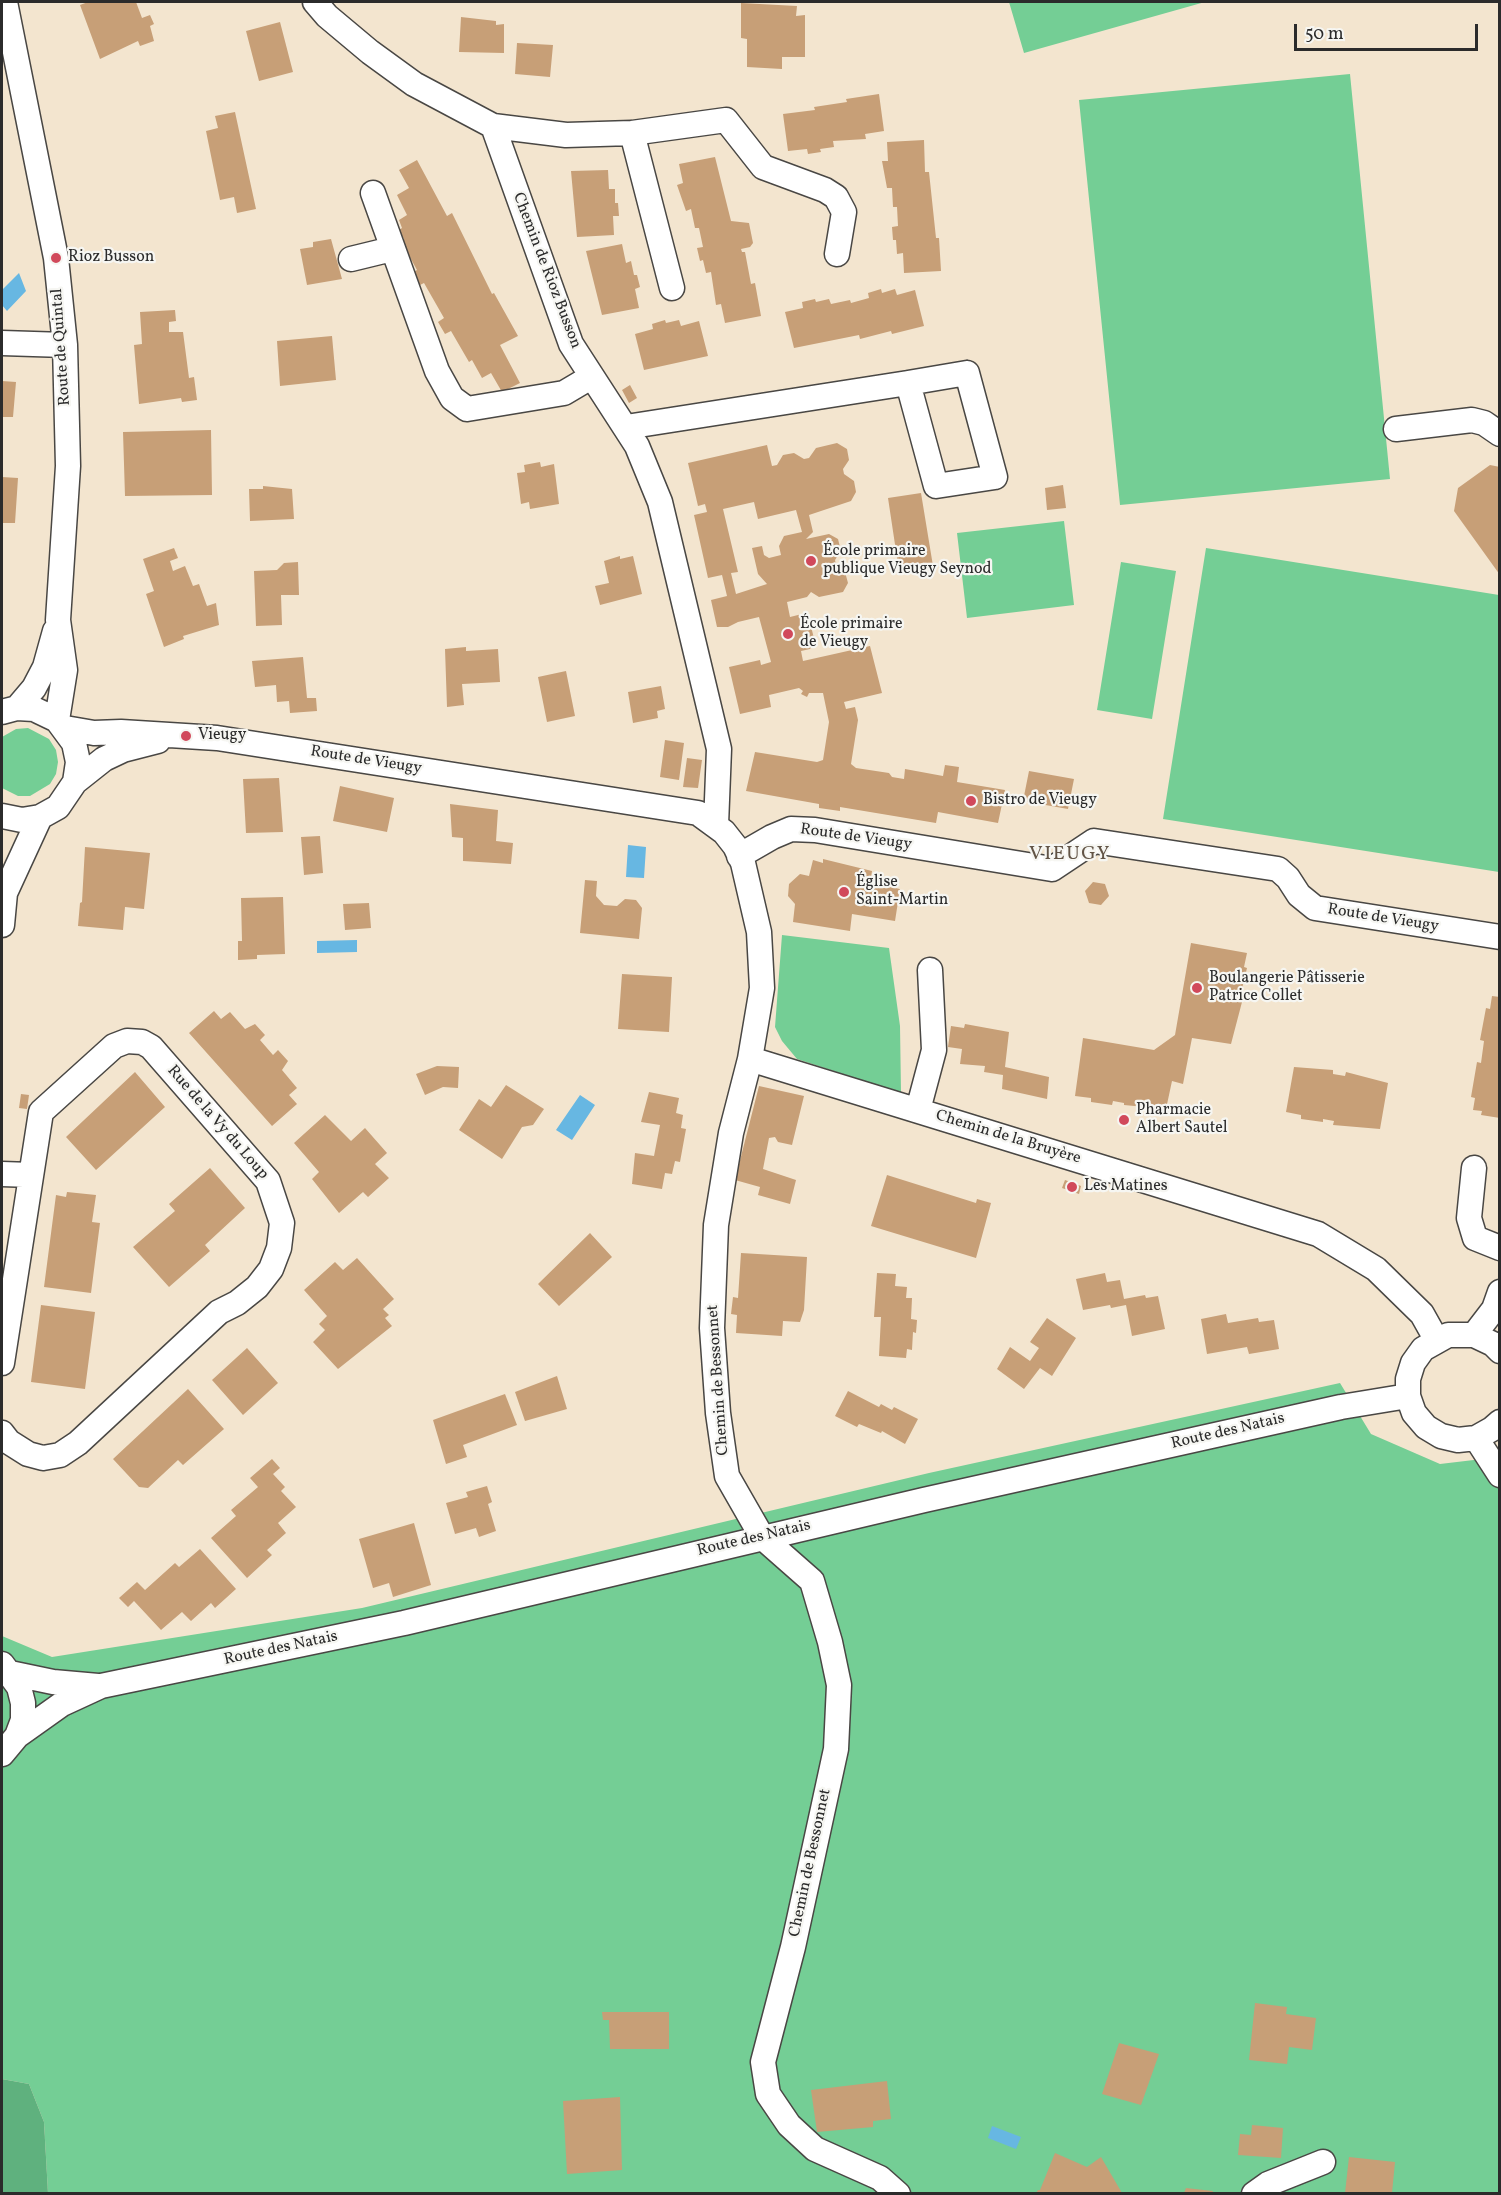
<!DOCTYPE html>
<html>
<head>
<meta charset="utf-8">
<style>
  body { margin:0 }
  #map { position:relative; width:1501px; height:2195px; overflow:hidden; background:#f3e5cf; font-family:Vollkorn,serif }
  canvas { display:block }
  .frame { position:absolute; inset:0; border:3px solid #2b2b2b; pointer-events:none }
  .scale { position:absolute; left:1294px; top:24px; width:184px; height:27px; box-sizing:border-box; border:3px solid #2b2b2b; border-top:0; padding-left:8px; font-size:18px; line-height:21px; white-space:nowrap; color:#2b2b2b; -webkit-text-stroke:4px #f6f6f2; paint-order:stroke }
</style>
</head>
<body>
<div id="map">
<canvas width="1501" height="2195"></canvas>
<div class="frame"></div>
<div class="scale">50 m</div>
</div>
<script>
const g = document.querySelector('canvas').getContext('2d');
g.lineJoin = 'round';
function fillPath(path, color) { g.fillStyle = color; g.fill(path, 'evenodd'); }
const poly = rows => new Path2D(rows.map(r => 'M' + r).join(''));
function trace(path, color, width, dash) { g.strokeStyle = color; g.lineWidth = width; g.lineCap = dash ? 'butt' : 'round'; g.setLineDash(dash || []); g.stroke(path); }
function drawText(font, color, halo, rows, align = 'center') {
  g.font = font + ' Vollkorn,serif'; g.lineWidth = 4.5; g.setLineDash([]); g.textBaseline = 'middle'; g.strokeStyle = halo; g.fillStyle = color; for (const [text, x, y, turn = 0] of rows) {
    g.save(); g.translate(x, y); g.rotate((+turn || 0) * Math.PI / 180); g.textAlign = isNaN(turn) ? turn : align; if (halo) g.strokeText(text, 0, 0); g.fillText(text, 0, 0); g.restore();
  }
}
fillPath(poly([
  [1009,2,1205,2,1024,53],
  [1350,74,1390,479,1120,505,1079,100],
  [1064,521,1074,605,967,618,957,533],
  [1206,548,1499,595,1499,872,1163,819],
  [1121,562,1176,571,1152,719,1097,710],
  [28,728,49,739,56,750,58,762,56,774,50,784,30,796,18,796,2,788,2,737,16,729],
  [782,935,889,948,900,1026,901,1093,797,1059,782,1041,775,1027],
  [1340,1383,1371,1434,1440,1464,1499,1457,1499,2193,48,2193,44,2122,29,2084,2,2079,2,1636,52,1657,362,1608,929,1473]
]), '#74ce95');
fillPath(poly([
  [2,2079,29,2084,44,2122,48,2193,2,2193]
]), '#5fb17e');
fillPath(poly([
  [19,273,26,291,7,311,2,305,2,290],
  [628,845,646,847,644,878,626,877],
  [357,940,357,952,317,953,317,941],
  [580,1095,595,1105,572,1140,556,1130],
  [992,2126,1021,2137,1016,2149,988,2138]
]), '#67b7e2');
fillPath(poly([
  [88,2,136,2,142,18,150,15,154,24,150,26,154,41,140,46,138,41,100,59,80,5],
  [741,3,797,6,796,16,805,15,805,57,782,57,782,69,747,67,747,39,741,38],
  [461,17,496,21,496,25,504,24,504,53,459,52],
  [280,22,293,72,259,81,246,31],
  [517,43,553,45,550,77,515,74],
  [879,94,884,131,865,134,866,139,833,141,834,147,820,149,821,152,808,154,807,149,788,151,783,114,815,110,814,107,847,102,846,99],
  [235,112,256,209,237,213,234,197,220,200,206,131,218,128,215,116],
  [924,140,925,172,929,172,936,238,939,238,941,271,904,273,903,253,897,254,896,240,893,240,892,227,898,226,897,207,893,207,892,188,887,188,882,161,888,161,887,142],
  [715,157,731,221,749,223,753,243,750,247,741,249,742,252,745,252,751,284,755,283,761,316,725,323,721,304,716,305,711,272,706,273,703,260,700,261,697,248,703,247,699,228,695,228,691,209,686,211,677,185,683,183,679,164],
  [417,160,447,216,452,213,492,294,494,293,518,336,500,345,520,383,502,392,491,373,482,378,472,360,469,362,451,331,445,334,438,322,444,318,424,283,418,286,410,274,417,270,401,241,404,239,399,230,402,228,399,220,407,215,397,195,409,188,399,170],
  [608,170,609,189,615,189,615,203,618,203,619,216,613,216,614,235,577,237,571,171],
  [331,239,342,279,307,285,300,249,313,247,313,242],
  [622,244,626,263,631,261,634,275,637,275,640,287,635,289,639,308,602,315,586,251],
  [881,289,882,293,895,289,897,295,915,290,924,326,892,334,891,331,860,339,859,335,794,348,785,312,803,308,802,302,815,299,816,302,829,299,831,304,850,300,851,303,869,298,868,293],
  [175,310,176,321,169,322,169,332,183,332,189,378,194,377,197,400,182,402,181,398,139,404,134,345,142,344,140,312],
  [665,320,666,323,679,320,681,326,699,321,708,356,644,370,635,334,653,329,652,324],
  [332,336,336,380,280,386,277,341],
  [2,381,16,382,13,417,2,417],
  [630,385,637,398,629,403,622,390],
  [211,430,212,495,125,496,123,432],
  [837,443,847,449,849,460,843,469,844,474,854,481,856,492,851,501,809,515,813,532,806,539,829,534,838,539,841,551,835,560,836,565,845,572,848,583,843,592,819,597,811,592,807,597,787,602,790,617,802,614,809,619,815,642,810,649,801,651,803,661,870,646,882,693,844,702,846,709,855,707,858,720,851,764,856,768,889,773,892,777,904,779,905,769,943,776,945,765,959,767,957,782,1005,790,998,823,938,812,936,823,840,807,840,811,819,808,819,804,746,791,755,752,817,762,823,760,829,722,823,693,809,693,807,697,801,694,803,691,799,688,769,695,771,707,740,714,729,667,760,660,761,665,771,662,770,658,759,617,738,622,728,627,717,627,711,600,727,596,722,575,708,578,694,515,707,512,705,504,698,506,688,463,767,445,772,466,777,465,783,455,794,453,804,459,809,458,816,448],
  [754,502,758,519,796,510,802,532,784,536,779,546,781,555,769,558,764,555,762,546,752,548,758,574,767,584,736,594,731,573,738,572,723,509],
  [540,462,541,467,554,464,559,504,530,509,529,502,521,504,517,473,525,472,524,465],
  [1490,465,1500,467,1500,575,1454,511,1458,488],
  [2,477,18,478,15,523,2,523],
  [1063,485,1066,508,1047,510,1045,488],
  [263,486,292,489,294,519,250,521,249,489,263,489],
  [921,493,933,566,899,571,888,498],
  [174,548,178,558,170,561,173,571,185,566,193,586,199,584,207,606,216,603,219,625,183,636,184,639,164,647,146,594,154,591,143,559],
  [620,556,620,559,633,556,642,594,600,605,595,586,609,583,604,561],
  [298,562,299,595,281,595,282,625,256,626,254,571,277,570,284,563],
  [466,647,466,651,498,649,500,682,462,684,464,705,447,707,445,649],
  [303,657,307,698,316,698,317,711,290,713,289,701,277,702,276,685,255,687,252,661],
  [566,671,575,716,547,722,538,677],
  [661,686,665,709,657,711,658,718,633,723,628,692],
  [665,740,684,743,679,780,660,777],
  [687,758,702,760,698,788,683,787],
  [1029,771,1074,779,1068,809,1023,801],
  [279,778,283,832,246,833,243,779],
  [340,786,394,798,387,832,333,821],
  [450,804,498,810,496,841,513,843,511,864,463,861,463,838,452,837],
  [320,836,323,873,304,875,301,837],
  [85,847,150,853,144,909,125,907,123,930,78,926,80,903,82,902],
  [823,859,872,871,870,883,900,889,895,921,852,914,850,931,793,922,795,904,788,896,789,884,800,874,809,876,813,860,823,863],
  [585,880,597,881,596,896,604,905,617,906,625,899,636,900,642,908,639,939,580,933],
  [1093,882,1105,884,1109,896,1101,905,1089,903,1085,891],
  [283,897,285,954,257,955,257,959,238,960,238,941,242,941,241,898],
  [369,903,371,928,345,930,343,904],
  [1191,943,1247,953,1244,967,1247,968,1239,1001,1242,1002,1231,1044,1192,1038,1183,1084,1172,1081,1166,1109,1124,1105,1124,1103,1113,1101,1112,1105,1091,1102,1091,1098,1075,1096,1083,1038,1154,1050,1175,1035],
  [622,974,672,977,669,1032,618,1029],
  [1492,996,1500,997,1500,1118,1481,1115,1482,1111,1473,1110,1475,1098,1471,1097,1477,1062,1481,1063,1484,1041,1480,1040,1486,1008,1490,1009],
  [214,1011,221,1019,230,1012,245,1029,255,1024,265,1035,260,1040,273,1055,278,1050,288,1061,282,1070,297,1088,289,1095,297,1104,272,1126,189,1033],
  [965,1024,1009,1032,1005,1067,1049,1077,1047,1099,1002,1089,1003,1075,984,1072,985,1066,960,1064,962,1049,948,1047,951,1026,964,1028],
  [437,1066,459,1067,458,1088,443,1087,425,1095,416,1074],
  [1294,1067,1333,1070,1333,1074,1345,1076,1346,1072,1388,1083,1380,1129,1333,1125,1334,1121,1323,1119,1323,1122,1301,1119,1301,1115,1286,1112],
  [135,1072,165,1107,96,1170,66,1137],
  [506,1085,544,1109,533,1125,522,1127,502,1159,459,1130,479,1099,491,1107],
  [759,1086,804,1096,792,1145,778,1142,775,1137,769,1138,763,1169,796,1180,790,1204,758,1195,760,1187,735,1180],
  [649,1092,679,1098,676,1113,683,1115,681,1128,686,1129,680,1162,675,1161,672,1174,665,1173,662,1189,632,1184,635,1153,654,1156,660,1125,641,1122],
  [21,1094,29,1095,27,1109,19,1108],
  [325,1115,351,1141,365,1128,387,1153,375,1164,389,1178,368,1197,363,1192,339,1213,312,1179,319,1172,294,1143],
  [210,1168,245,1208,205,1245,210,1251,169,1287,133,1247,175,1211,169,1204],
  [887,1175,976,1203,977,1199,991,1203,976,1258,871,1226],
  [1065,1180,1081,1186,1079,1194,1062,1188],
  [67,1192,96,1195,92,1222,100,1223,91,1293,44,1287,56,1195,66,1197],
  [590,1233,612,1257,559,1306,538,1284],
  [741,1253,807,1257,804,1310,800,1322,783,1321,782,1336,736,1333,737,1315,731,1314,733,1297,738,1298],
  [357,1258,394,1299,383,1309,389,1315,385,1318,392,1326,338,1369,313,1342,325,1330,319,1324,327,1316,304,1290,335,1262,343,1270],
  [877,1273,896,1274,895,1286,907,1287,906,1298,912,1298,911,1319,917,1320,916,1333,913,1332,912,1350,907,1349,906,1358,879,1356,881,1317,874,1317],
  [1105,1273,1107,1282,1120,1280,1124,1299,1145,1295,1146,1298,1158,1296,1165,1329,1132,1336,1126,1305,1111,1308,1110,1305,1083,1310,1076,1279],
  [41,1305,95,1312,85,1389,31,1382],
  [1226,1314,1228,1323,1258,1318,1259,1322,1274,1320,1279,1349,1249,1354,1247,1347,1207,1354,1201,1319],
  [1047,1318,1076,1338,1052,1376,1040,1368,1024,1389,997,1369,1010,1347,1030,1361,1039,1348,1030,1342],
  [247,1348,278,1383,243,1415,212,1380],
  [557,1376,567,1409,525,1421,515,1392],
  [188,1389,224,1429,183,1465,178,1460,148,1488,139,1487,113,1459],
  [848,1391,879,1407,881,1404,892,1410,894,1407,918,1419,905,1444,882,1431,881,1433,859,1424,857,1427,835,1416],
  [505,1394,517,1425,463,1445,467,1457,446,1464,433,1420],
  [272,1459,280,1468,273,1474,285,1487,281,1491,296,1507,278,1523,286,1533,267,1550,272,1555,247,1578,211,1538,236,1516,231,1510,258,1487,250,1478],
  [487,1486,492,1502,488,1504,496,1531,479,1537,476,1528,455,1534,446,1503,468,1497,466,1492],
  [414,1523,431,1585,393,1597,389,1583,373,1588,359,1539],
  [200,1549,236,1589,215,1608,211,1603,191,1621,182,1612,161,1630,134,1601,128,1607,119,1598,137,1582,145,1590,175,1563,179,1567],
  [1255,2003,1287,2007,1286,2014,1316,2018,1312,2050,1289,2047,1287,2064,1249,2060],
  [602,2012,669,2012,669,2049,610,2049,609,2020,603,2020],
  [1119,2043,1159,2054,1141,2105,1102,2094],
  [887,2081,891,2119,873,2121,873,2127,817,2132,811,2090],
  [620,2097,622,2170,567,2174,563,2101],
  [1252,2125,1283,2128,1281,2158,1238,2155,1240,2134,1251,2135],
  [1055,2153,1087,2167,1101,2157,1122,2193,1036,2193,1038,2190,1040,2190],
  [1349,2157,1395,2162,1392,2193,1345,2193],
  [1186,2188,1213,2191,1212,2193,1184,2193]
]), '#c79f77');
const minor = poly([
  [5,2,56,258,65,345,68,466,58,620,65,670,57,720],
  [315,2,327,16,370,52,414,84,493,126,571,344,637,446,660,502,719,749,716,825],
  [493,126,566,135,632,133,726,120,763,167,825,190,836,197,844,212,837,254],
  [632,133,672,288],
  [373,193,437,371,452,398,467,409,564,393,591,377],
  [351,259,392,249],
  [2,343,65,345],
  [967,373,995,477,936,486,908,383,967,373],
  [626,427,908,383],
  [1396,429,1472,420,1484,423,1500,434],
  [17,708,34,688,45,667,55,631],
  [2,712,17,708,34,709,57,720,74,743,78,762,75,782,58,807,40,817,22,820,2,816],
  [65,728,94,733,121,732,217,738,698,813,724,832,735,846,743,863,759,932,762,988,750,1059,731,1133,716,1225,712,1328,718,1413,727,1476,762,1537,812,1581,830,1642,839,1685,836,1749,793,1947,763,2062,768,2094,789,2125,815,2149,880,2178,898,2194],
  [75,782,104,759,123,750,158,741],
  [739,856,772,837,791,829,815,830,1052,869,1094,841,1278,869,1288,878,1299,895,1315,908,1500,937],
  [2,925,5,893,40,817],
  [750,1059,1318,1234,1376,1269,1422,1314,1436,1339],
  [918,1110,934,1050,930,970],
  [1474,1168,1469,1218,1475,1238,1500,1248],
  [2,1174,31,1175],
  [1474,1335,1494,1309,1500,1292],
  [1500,1351,1493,1344,1474,1335,1448,1335,1423,1349,1413,1363,1408,1379,1408,1396,1414,1413,1426,1427,1441,1436,1458,1440,1476,1438,1492,1429,1500,1422],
  [2,1363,41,1112,114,1046,127,1041,142,1042,151,1047,268,1181,282,1223,279,1248,271,1269,257,1287,237,1303,219,1312,78,1443,60,1455,43,1458,28,1454,9,1442,2,1433],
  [1476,1438,1500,1475],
  [2,1664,19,1687,23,1703,23,1720,17,1736,2,1754],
  [10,1673,53,1682,98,1686],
  [17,1736,62,1704,101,1686,404,1623,924,1500,1341,1407,1408,1396],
  [1254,2194,1268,2184,1323,2162]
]);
trace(minor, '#494744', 27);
trace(minor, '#fff', 24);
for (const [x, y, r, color] of [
  [56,258,6,"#d1495b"],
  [811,561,6,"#d1495b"],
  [788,634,6,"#d1495b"],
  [186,736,6,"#d1495b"],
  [971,801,6,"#d1495b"],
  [844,892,6,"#d1495b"],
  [1197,988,6,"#d1495b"],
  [1124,1120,6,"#d1495b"],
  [1072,1187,6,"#d1495b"]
]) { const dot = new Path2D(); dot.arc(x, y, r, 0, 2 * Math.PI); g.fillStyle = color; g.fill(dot); trace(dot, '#f6f6f2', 2); }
drawText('16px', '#2b2b2b', '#f6f6f2', [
  ["Rioz Busson",68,258],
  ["École primaire",823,552],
  ["publique Vieugy Seynod",823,570],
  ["École primaire",800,625],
  ["de Vieugy",800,643],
  ["Vieugy",198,736],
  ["Bistro de Vieugy",983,801],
  ["Église",856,883],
  ["Saint-Martin",856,901],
  ["Boulangerie Pâtisserie",1209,979],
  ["Patrice Collet",1209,997],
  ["Pharmacie",1136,1111],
  ["Albert Sautel",1136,1129],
  ["Les Matines",1084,1187]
], 'left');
drawText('16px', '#2b2b2b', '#f6f6f2', [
  ["Chemin de Rioz Busson",546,271,69],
  ["Route de Quintal",62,347,-94],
  ["Route de Vieugy",366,761,9],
  ["Route de Vieugy",856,838,8],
  ["Route de Vieugy",1383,919,9],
  ["Rue de la Vy du Loup",217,1123,49],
  ["Chemin de la Bruyère",1008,1138,17],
  ["Chemin de Bessonnet",719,1380,-94],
  ["Route des Natais",1228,1432,-13],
  ["Route des Natais",754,1539,-13],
  ["Route des Natais",281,1649,-12],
  ["Chemin de Bessonnet",811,1863,-78]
]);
g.letterSpacing = '1.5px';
drawText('20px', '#625446', '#f6f6f2', [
  ["VIEUGY",1070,855]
]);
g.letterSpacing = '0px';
</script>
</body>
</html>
